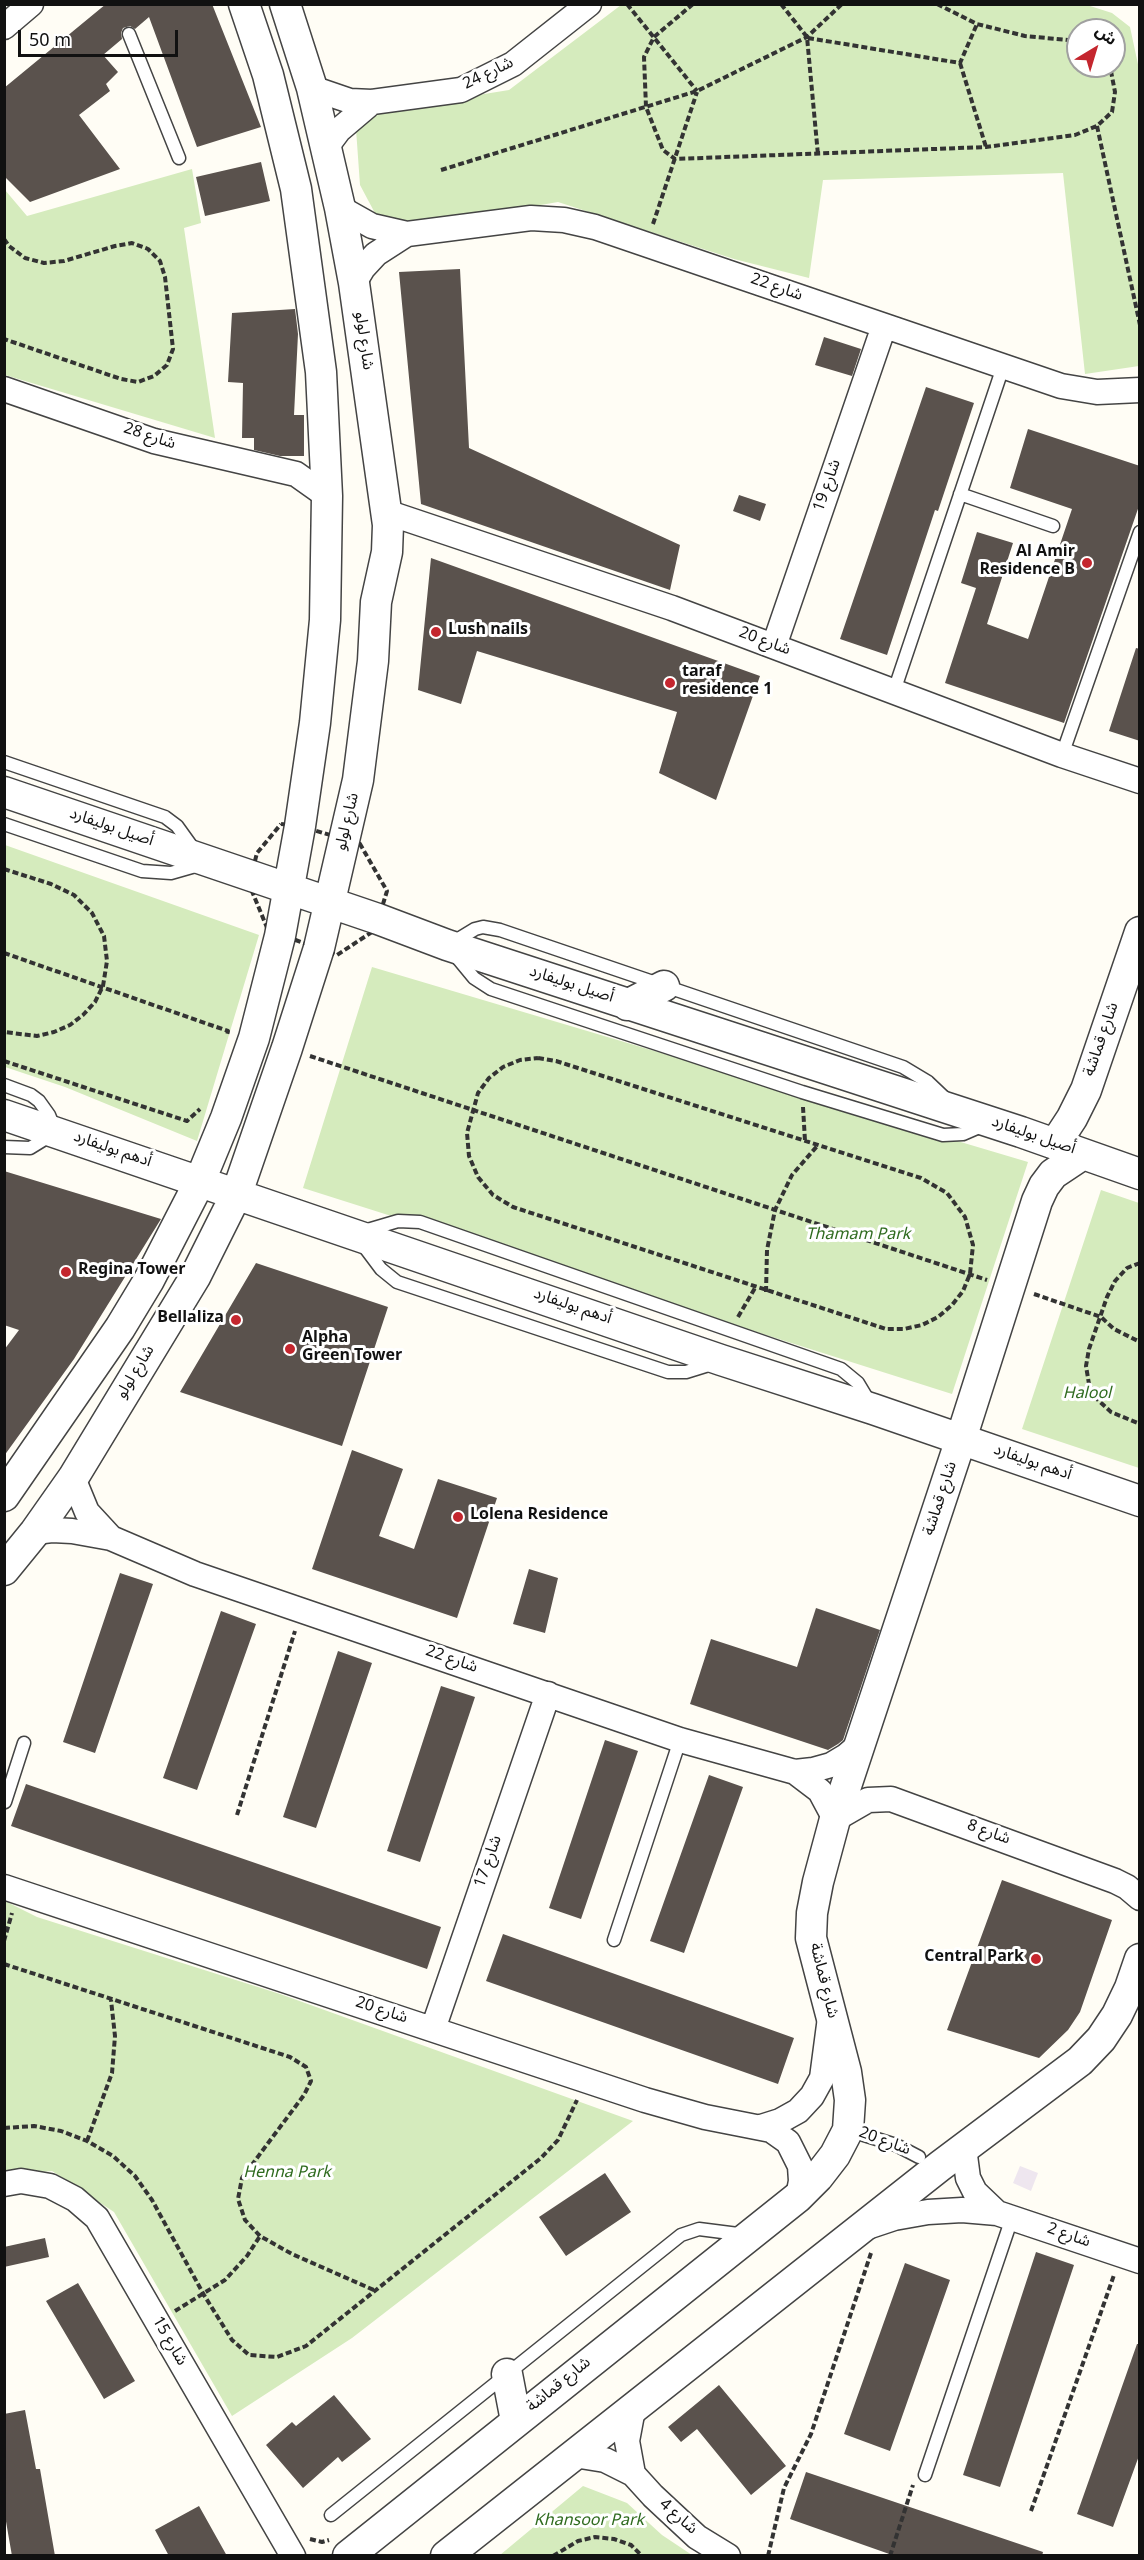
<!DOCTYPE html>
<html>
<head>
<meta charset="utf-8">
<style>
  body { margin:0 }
  #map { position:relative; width:1144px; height:2560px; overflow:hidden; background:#fffdf5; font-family:Georgia,"Noto Sans Arabic",serif }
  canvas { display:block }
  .frame { position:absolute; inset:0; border:6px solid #111; pointer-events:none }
  .north { position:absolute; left:1066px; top:18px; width:60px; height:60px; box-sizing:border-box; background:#fff; border:2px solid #a0a0a0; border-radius:50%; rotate:38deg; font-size:16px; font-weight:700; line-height:24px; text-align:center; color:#111 }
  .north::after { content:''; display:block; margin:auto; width:21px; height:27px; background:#c4262e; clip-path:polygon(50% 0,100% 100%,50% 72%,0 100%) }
  .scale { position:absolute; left:18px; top:30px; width:160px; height:27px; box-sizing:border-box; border:3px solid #111; border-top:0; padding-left:8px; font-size:18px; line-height:21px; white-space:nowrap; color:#111; -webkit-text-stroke:4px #fff; paint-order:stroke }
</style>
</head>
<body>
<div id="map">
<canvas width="1144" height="2560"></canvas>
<div class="frame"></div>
<div class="north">ش</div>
<div class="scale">50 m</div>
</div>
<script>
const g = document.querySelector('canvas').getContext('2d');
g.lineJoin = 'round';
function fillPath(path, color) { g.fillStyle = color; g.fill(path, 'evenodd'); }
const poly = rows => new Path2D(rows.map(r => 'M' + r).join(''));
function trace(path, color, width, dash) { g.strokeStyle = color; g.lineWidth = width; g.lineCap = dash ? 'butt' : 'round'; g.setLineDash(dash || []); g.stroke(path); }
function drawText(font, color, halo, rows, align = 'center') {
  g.font = font + ' Georgia,"Noto Sans Arabic",serif'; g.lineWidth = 6; g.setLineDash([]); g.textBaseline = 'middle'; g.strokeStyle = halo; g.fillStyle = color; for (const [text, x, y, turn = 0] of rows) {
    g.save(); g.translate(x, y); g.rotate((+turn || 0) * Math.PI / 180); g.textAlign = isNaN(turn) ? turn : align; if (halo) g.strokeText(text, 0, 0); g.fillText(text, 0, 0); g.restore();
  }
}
fillPath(poly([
  [1020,2166,1038,2173,1031,2191,1013,2183]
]), '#eee6ef');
fillPath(poly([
  [621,5,1087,5,1112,13,1130,27,1139,69,1139,366,1085,374,1063,173,823,180,809,278,734,259,558,202,385,232,360,185,355,115,509,90],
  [1078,30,1114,30,1114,66,1078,66],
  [192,169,201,223,184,228,215,438,5,375,5,190,27,216],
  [5,845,259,935,197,1141,65,1087,5,1067],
  [372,967,1028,1162,952,1394,303,1188],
  [1101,1190,1139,1203,1139,1468,1022,1429],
  [5,1901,37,1917,280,1994,633,2121,352,2338,232,2416,114,2212,52,2171,5,2175],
  [583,2486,627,2503,662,2535,692,2555,500,2555]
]), '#d5ebbd');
fillPath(poly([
  [106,4,212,4,261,127,197,147,149,17,135,29,130,26,123,28,121,33,122,39,103,55,118,72,106,84,110,91,79,115,120,169,30,202,4,176,4,88],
  [261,162,270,201,205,216,196,177],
  [460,269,469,448,680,545,670,590,421,504,399,272],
  [295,309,298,334,294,415,304,415,304,456,280,456,254,450,254,438,242,438,243,383,228,382,232,313],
  [824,337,861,349,852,376,815,365],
  [926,387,974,403,938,511,935,510,887,655,840,639],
  [1028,429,1140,466,1140,503,1064,723,945,683,976,588,961,583,977,532,1013,543,987,624,1028,639,1072,509,1010,488],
  [739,495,766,504,760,521,733,511],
  [431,558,760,676,716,800,659,773,677,712,477,651,461,704,418,690],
  [1136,648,1140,649,1140,741,1109,731],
  [4,1171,161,1219,74,1359,4,1456,4,1350,19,1330,4,1325],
  [256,1263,388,1307,342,1446,180,1392],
  [352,1450,403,1469,379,1536,414,1549,438,1479,497,1498,457,1618,312,1569],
  [529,1569,558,1578,545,1633,513,1624],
  [120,1573,153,1584,95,1753,63,1742],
  [816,1608,880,1630,843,1740,838,1744,828,1750,690,1704,711,1639,797,1667],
  [221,1611,256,1624,197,1790,163,1778],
  [338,1651,372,1663,316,1828,283,1817],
  [441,1686,475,1697,420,1862,387,1851],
  [605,1740,638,1751,581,1919,549,1908],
  [709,1775,743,1787,684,1953,650,1941],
  [26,1784,441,1927,427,1969,11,1826],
  [1002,1880,1112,1920,1080,2012,1068,2030,1039,2058,947,2030],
  [503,1934,794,2038,778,2084,486,1981],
  [605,2173,631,2212,566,2256,539,2217],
  [45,2238,49,2257,4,2267,4,2247],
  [1036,2252,1074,2265,1000,2487,963,2475],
  [905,2263,950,2280,890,2451,844,2434],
  [78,2283,135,2381,104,2399,46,2301],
  [1137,2344,1140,2344,1140,2453,1113,2527,1077,2514],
  [719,2385,786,2466,751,2495,697,2429,681,2442,668,2427],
  [334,2395,371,2439,342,2462,338,2457,303,2488,266,2445,292,2422,296,2426],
  [25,2410,36,2469,40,2469,55,2556,12,2556,4,2510,4,2414],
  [806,2472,1043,2552,1042,2556,895,2556,790,2519],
  [199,2506,227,2556,169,2556,155,2530]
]), '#5a524d');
const service = poly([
  [129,34,179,158],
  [960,494,1053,526],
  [894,691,1003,367],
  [1062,755,1140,532],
  [4,762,165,817,177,826,195,851],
  [4,824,142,871,171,873,199,865],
  [452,943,475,929,483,927,500,930,903,1067,928,1082,948,1101],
  [455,955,474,978,491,989,802,1092,943,1135,963,1134,986,1124],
  [4,1085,31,1095,39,1101,49,1115,56,1132,30,1148,4,1147],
  [364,1231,398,1221,420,1222,841,1369,858,1383,870,1403],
  [363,1245,381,1269,397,1282,668,1372,686,1372,715,1363],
  [5,1802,24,1743],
  [614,1940,680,1740],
  [848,2130,896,2145,919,2157],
  [925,2475,1012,2218],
  [331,2515,681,2235,699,2229,746,2235]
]);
const minor = poly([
  [4,27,31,4],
  [312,88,350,101,372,102,461,90,513,64,589,4],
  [327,146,339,130,372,102],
  [340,208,372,226,407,234,531,218,564,220,595,227,1061,386,1097,392,1140,390],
  [354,283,363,268,376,254,407,234],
  [4,389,154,441,296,474,327,496],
  [386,512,672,608,1062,755,1140,781],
  [774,646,884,326],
  [73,1478,87,1512,111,1538],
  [35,1532,52,1530,72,1531,111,1538,195,1574,680,1740,795,1772,820,1791,835,1819,868,1800,891,1799,1115,1881,1127,1887,1140,1898],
  [795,1772,813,1770,831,1765,846,1756,860,1744],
  [4,1887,645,2100,705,2117,771,2130,788,2142,800,2166,801,2181,798,2197],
  [433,2029,548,1694],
  [761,2127,780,2121,798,2111,812,2096,822,2078,829,2025],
  [964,2148,968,2178,975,2192,997,2213],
  [4,2184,21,2181,50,2186,75,2199,97,2218,293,2556],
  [870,2226,894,2218,928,2212,962,2210,997,2213,1140,2261],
  [574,2455,605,2460,633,2474,653,2496,697,2537,728,2556],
  [633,2474,627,2441,633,2409]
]);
const tertiary = poly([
  [4,792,378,919,447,945,1021,1132,1140,1174],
  [627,1005,664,986],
  [4,1115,721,1360,873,1409,1140,1501],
  [1055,1144,1072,1118,1086,1090,1140,932],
  [4,1496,120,1328,149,1280,200,1181,226,1118,254,1038,280,936,300,826,315,723,325,620,327,496,321,372,296,189,268,75,244,4],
  [4,1570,35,1532,73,1478,195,1277,237,1193,287,1048,319,948,358,780,373,661,376,602,387,552,388,525,354,283,340,208,312,88,285,4],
  [507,2374,516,2421],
  [348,2556,798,2197,818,2177,835,2155,848,2130,850,2100,846,2072,811,1938,812,1913,818,1882,835,1819,961,1439,1037,1201,1044,1186,1053,1174,1083,1154],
  [446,2556,940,2166,1080,2061,1101,2039,1117,2015,1130,1988,1140,1959]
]);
trace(service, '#444', 15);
trace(minor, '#444', 27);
trace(tertiary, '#444', 33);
trace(poly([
  [627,4,697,91],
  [693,4,654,37,644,57,646,107,663,150,675,159,986,147,1075,135,1097,126,1112,112,1115,92,1110,66],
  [781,4,807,37,818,155],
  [937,4,977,24,1025,36,1078,41],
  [808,38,960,63,977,24],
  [960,63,986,147],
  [1097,126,1140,325],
  [441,170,697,91,807,37,842,4],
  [653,224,697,92],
  [4,239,9,246,25,258,44,263,64,261,115,246,132,243,148,249,160,261,165,277,173,349,167,365,154,376,138,382,121,379,4,339],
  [281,824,300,826,360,844,387,891,375,930,337,955,268,930,249,884,257,853,281,824],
  [4,869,51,884,74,895,92,913,104,936,107,961,103,986,95,1002,83,1015,70,1025,54,1032,37,1036,4,1032],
  [4,953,228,1031,227,1035],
  [310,1056,987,1280],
  [538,1058,556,1061,921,1178,947,1193,965,1217,973,1245,970,1274,963,1291,952,1305,938,1317,922,1325,904,1329,886,1329,513,1207,493,1195,478,1177,469,1156,467,1133,478,1093,489,1078,503,1067,520,1060,538,1058],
  [4,1061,187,1121,200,1109],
  [803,1107,805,1141],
  [1140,1263,1127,1268,1115,1281,1107,1297,1089,1349,1086,1366,1089,1384,1098,1400,1111,1412,1140,1424],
  [766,1292,767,1250,775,1210,792,1175,818,1145],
  [1034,1294,1101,1317,1114,1329,1140,1342],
  [738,1317,755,1288],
  [237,1815,295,1631],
  [4,1941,12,1913],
  [4,1964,290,2057,306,2067,311,2081,304,2095,242,2178,238,2199,245,2220,260,2236,292,2254,376,2291],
  [4,2128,34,2126,61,2131,87,2141,113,2156,135,2176,152,2200,204,2295,232,2340,249,2355,277,2357,306,2346,541,2158,558,2140,577,2100],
  [87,2141,112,2073,115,2036,111,2000],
  [175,2311,225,2280,247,2256,260,2236],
  [1031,2511,1114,2275],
  [310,2539,322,2542,329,2540],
  [553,2556,578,2541,595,2537,614,2539,631,2545,642,2556],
  [768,2556,784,2488,811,2434,871,2253],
  [890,2556,913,2485]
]), '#333', 4, [6, 3]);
trace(service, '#fff', 12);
trace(minor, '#fff', 24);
trace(tertiary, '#fff', 30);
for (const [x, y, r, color] of [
  [1087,563,6,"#c4262e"],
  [436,632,6,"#c4262e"],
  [670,683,6,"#c4262e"],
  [66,1272,6,"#c4262e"],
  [236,1320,6,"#c4262e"],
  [290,1349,6,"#c4262e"],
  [458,1517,6,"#c4262e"],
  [1036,1959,6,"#c4262e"]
]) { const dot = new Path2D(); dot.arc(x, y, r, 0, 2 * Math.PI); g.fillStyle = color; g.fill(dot); trace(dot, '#fff', 2); }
drawText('16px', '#111', '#fff', [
  ["شارع 24",489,75,-26],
  ["شارع 22",776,289,19],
  ["شارع لولو",362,341,82],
  ["شارع 28",149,438,18],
  ["شارع 19",829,486,-71],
  ["شارع 20",764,643,20],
  ["شارع لولو",349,822,-77],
  ["أصيل بوليفارد",111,829,19],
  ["أصيل بوليفارد",571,986,18],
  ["شارع قماشة",1103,1040,-71],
  ["أصيل بوليفارد",1033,1137,19],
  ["أدهم بوليفارد",112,1151,19],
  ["أدهم بوليفارد",572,1308,19],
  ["شارع لولو",137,1373,-59],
  ["أدهم بوليفارد",1032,1464,19],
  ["شارع قماشة",942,1499,-72],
  ["شارع 22",451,1661,19],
  ["شارع 8",988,1834,20],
  ["شارع 17",490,1862,-71],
  ["شارع قماشة",822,1981,76],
  ["شارع 20",381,2012,18],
  ["شارع 20",884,2143,20],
  ["شارع 2",1068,2237,19],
  ["شارع 15",168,2342,60],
  ["شارع قماشة",560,2386,-39],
  ["شارع 4",677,2518,41]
]);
drawText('bold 16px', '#111', '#fff', [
  ["Al Amir",1075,554,"right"],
  ["Residence B",1075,572,"right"],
  ["Lush nails",448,632],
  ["taraf",682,674],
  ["residence 1",682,692],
  ["Regina Tower",78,1272],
  ["Bellaliza",224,1320,"right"],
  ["Alpha",302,1340],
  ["Green Tower",302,1358],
  ["Lolena Residence",470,1517],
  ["Central Park",1024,1959,"right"]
], 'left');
drawText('italic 16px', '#2f6b1f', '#fff', [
  ["Thamam Park",858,1237],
  ["Halool",1087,1396],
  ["Henna Park",287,2175],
  ["Khansoor Park",589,2523]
]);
</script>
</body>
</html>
